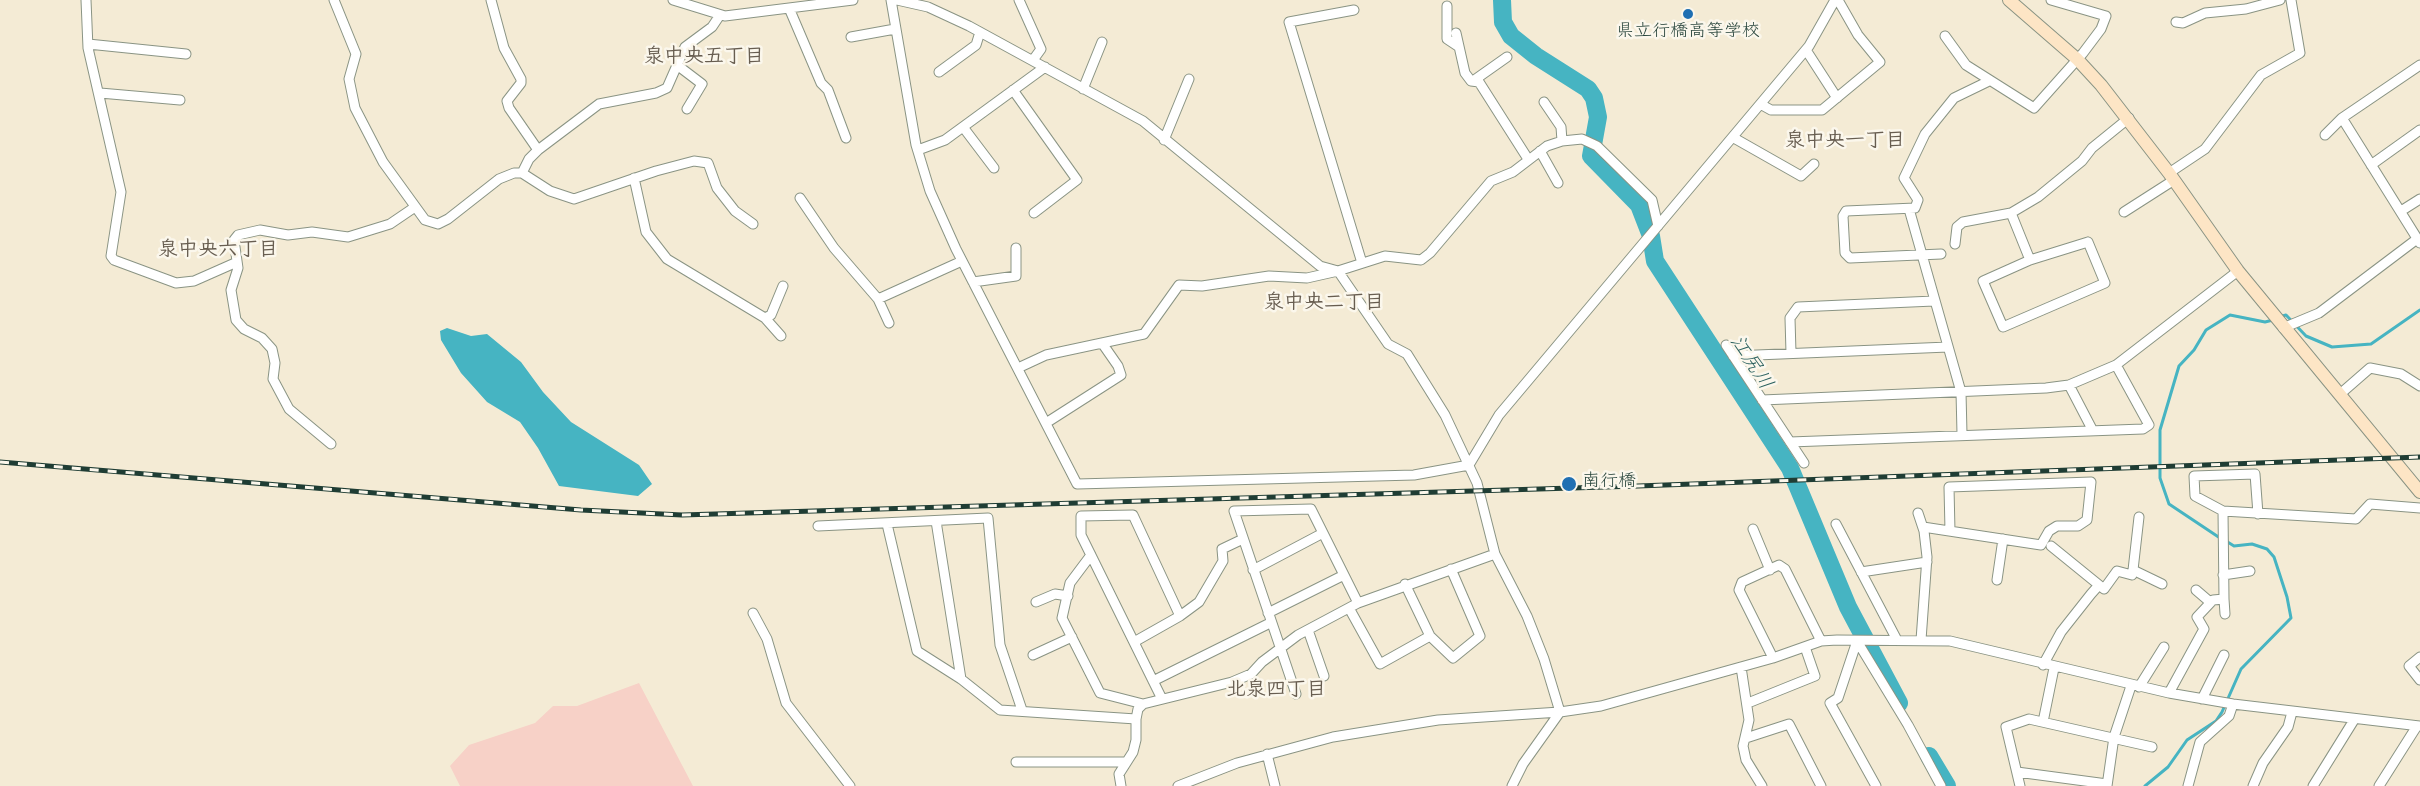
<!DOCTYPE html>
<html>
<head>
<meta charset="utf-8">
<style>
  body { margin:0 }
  canvas { display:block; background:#f4ebd5 }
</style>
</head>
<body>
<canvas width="2420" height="786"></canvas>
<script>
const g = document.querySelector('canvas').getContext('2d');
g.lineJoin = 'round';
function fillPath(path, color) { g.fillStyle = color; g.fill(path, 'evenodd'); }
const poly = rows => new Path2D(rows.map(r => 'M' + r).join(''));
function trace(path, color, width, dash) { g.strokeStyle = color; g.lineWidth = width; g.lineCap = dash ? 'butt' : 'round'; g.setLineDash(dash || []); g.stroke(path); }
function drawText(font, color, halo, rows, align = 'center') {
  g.font = font + ' Dekko,"Klee One",sans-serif'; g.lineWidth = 5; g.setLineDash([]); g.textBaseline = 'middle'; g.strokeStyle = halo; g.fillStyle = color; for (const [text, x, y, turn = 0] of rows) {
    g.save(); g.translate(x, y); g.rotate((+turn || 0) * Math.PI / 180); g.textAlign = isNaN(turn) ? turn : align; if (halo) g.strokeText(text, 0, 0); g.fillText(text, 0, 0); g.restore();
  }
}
fillPath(poly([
  [639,683,693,786,460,786,450,766,469,745,535,723,553,706,577,706]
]), '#f7d1c7');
fillPath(poly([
  [447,328,471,336,487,334,521,362,543,392,571,422,639,465,652,484,638,496,559,486,538,448,520,422,487,402,461,373,441,340,440,331]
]), '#46b4c2');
trace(poly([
  [2279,317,2286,315,2306,336,2332,347,2371,344,2420,310],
  [2220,538,2169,504,2160,478,2160,430,2179,366,2194,350,2206,330,2230,315,2265,322,2273,320],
  [2145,786,2168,767,2187,740,2216,721,2222,712,2241,669,2291,618,2287,597,2274,557,2267,549,2252,544,2234,546,2226,541]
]), '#46b4c2', 3);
trace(poly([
  [1502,0,1503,22,1511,36,1536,56,1588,89,1594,98,1598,117,1591,156,1639,205,1651,236,1655,261,1790,468,1848,607,1899,703],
  [1929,756,1947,786]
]), '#46b4c2', 18);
const street = poly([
  [86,0,88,48,121,192,111,256,114,260,176,283,194,281,237,262],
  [334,0,356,54,349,79,355,108,383,162,425,220,438,224,448,219,499,179,514,173,522,173,550,191,574,199,656,171,694,161,708,163,717,188,735,211,753,224],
  [491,0,504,48,521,79,521,83,507,101,509,108,538,150],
  [673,0,725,16,853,0],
  [891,0,916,145,930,191,956,249,1077,484,1414,475,1469,465],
  [897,0,928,7,969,26,1143,121,1320,266,1338,271,1388,344,1407,354,1445,415,1477,483,1495,554,1527,616,1544,659,1560,712],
  [1019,0,1041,49,1033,60],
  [1447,6,1447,39,1459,47],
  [789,8,821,83,828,90,846,138],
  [1354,10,1289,22,1362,263],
  [2176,22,2183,23,2205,13,2246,9,2280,0],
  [1456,33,1465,73,1471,81,1479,82,1528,159],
  [1945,36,1966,65,2034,108,2083,53,2101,29,2106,16,2051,0],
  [851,37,895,29],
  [88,44,186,54],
  [1806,50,1837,98],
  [677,65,702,84,687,109],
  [939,72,976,45,980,32],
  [1473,81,1507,57],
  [1083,89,1102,42],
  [1013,90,1077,180,1034,213],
  [100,93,180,100],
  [1544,102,1561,127,1562,141],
  [1762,105,1771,110,1822,110,1880,62,1858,35,1838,0],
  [2342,118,2420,243],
  [963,127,994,168],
  [2325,135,2342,118,2420,65],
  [1734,138,1801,176,1814,164],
  [1164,140,1189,79],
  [918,150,945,140,1045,67],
  [1540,151,1558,183],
  [2371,165,2420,130],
  [522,173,529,159,538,150,599,104,656,93,667,88,685,47,712,27,720,15],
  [2169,173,2205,149,2261,75,2300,53,2291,0],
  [634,178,646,232,667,259,765,318,781,336],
  [800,198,834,248,878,299],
  [1909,209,1961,392,1962,434],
  [2401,211,2420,199],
  [2124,212,2174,180],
  [2088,242,2105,283,2003,327,1983,281,2030,260,2088,242],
  [1955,244,1957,227,1963,222,2011,213],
  [1941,254,1850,258,1845,253,1843,216,1846,211,1915,208,1918,200,1904,178,1925,134,1954,98,1989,81],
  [2030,260,2011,213,2038,197,2082,161,2092,148,2129,118],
  [973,282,1016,276,1016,248],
  [765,318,771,315,783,286],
  [889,323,878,299,962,261],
  [2283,328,2319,313,2417,239],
  [1726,345,1804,463],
  [1791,353,1790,318,1798,307,1934,301],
  [1733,356,1948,347],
  [1018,368,1046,355,1144,334,1179,285,1202,286,1269,276,1307,278,1338,271,1385,256,1421,260,1430,253,1491,181,1513,172,1547,146,1562,141,1582,139,1597,146,1652,200,1658,226],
  [2069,385,2093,431],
  [2339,395,2370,368,2401,374,2420,386],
  [1762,400,2046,388,2069,385,2116,365,2238,271],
  [1046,423,1121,375,1118,366,1102,343],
  [1790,442,2143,429,2149,425,2116,365],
  [331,444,289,409,273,379,275,363,272,349,262,338,244,329,236,320,231,290,238,268,234,240,238,235,260,230,288,235,312,232,348,237,390,224,415,207],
  [1469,465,1499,415,1809,46,1835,0],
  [2223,511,2195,496,2194,476,2255,474,2258,514],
  [1918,513,1924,531,1927,557,1921,640],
  [936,521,961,679],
  [887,524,917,651,961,679,1000,710,1136,719],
  [1836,524,1897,640],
  [818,526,988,518,1000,645,1022,710],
  [1923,527,2041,545,2049,531,2057,526,2078,526,2087,520,2091,482,1949,487,1950,531],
  [1753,529,1770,570],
  [2051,546,2099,585],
  [1091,555,1070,583,1062,618,1100,693,1143,704],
  [1253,570,1323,533],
  [2133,570,2139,517],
  [1861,572,1927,562],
  [2223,575,2250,571],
  [1997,580,2003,539],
  [1405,584,1430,636,1453,658,1480,636,1451,569],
  [2196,590,2210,602],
  [2224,599,2225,614],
  [1036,602,1055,594,1068,596],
  [1349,608,1380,664,1430,636],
  [753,613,767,639,786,703,850,786],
  [1268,613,1344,575],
  [1308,630,1324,676],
  [1857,641,1908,725,1941,786],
  [1857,641,1838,698,1830,703,1876,786],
  [1134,642,1180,616],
  [1033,655,1072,637],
  [2420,657,2409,666,2420,680],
  [1773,658,1739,590,1742,582,1779,565,1785,569,1821,641],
  [2043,665,2061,632,2091,594,2099,585,2104,589,2117,571,2132,575,2133,570,2162,584],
  [1741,667,1749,720,1743,746,1746,760,1762,786],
  [1153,681,1270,623],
  [2139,687,2164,647],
  [2169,693,2204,629,2197,617,2213,600,2224,599,2223,511,2356,519,2370,504,2420,508],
  [1296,694,1234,511,1311,509,1358,603],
  [1162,699,1081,535,1081,516,1133,515,1180,616,1199,602,1223,561,1222,549,1243,539],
  [2202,699,2224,655],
  [1748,703,1815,676,1805,647],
  [2043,722,2054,668],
  [1746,738,1789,724,1821,786],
  [1267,754,1275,786],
  [1016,762,1125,762],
  [2017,772,2107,784],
  [1121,786,1119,774,1133,752,1136,740,1136,719,1138,709,1143,704,1232,682,1251,674,1262,662,1298,635,1358,603,1495,554],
  [1178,786,1237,763,1333,737,1438,720,1560,712,1601,706,1773,658,1821,641,1837,640,1950,641,2169,693,2233,704,2420,726],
  [1512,786,1523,764,1560,712],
  [2020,786,2006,727,2029,719,2152,747],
  [2107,786,2114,737,2131,686],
  [2188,786,2200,742,2229,716,2233,704],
  [2253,786,2263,763,2288,727,2292,712],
  [2313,786,2354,720],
  [2379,786,2417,726]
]);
const secondary = poly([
  [2009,0,2077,59,2101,85,2169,173,2238,271,2420,492]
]);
trace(street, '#8a9484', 11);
trace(secondary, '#8a9484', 14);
trace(street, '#fff', 9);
trace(secondary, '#fde5c5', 12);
const rail = poly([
  [0,462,581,510,682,515,1638,486,2420,457]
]);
trace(rail, '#1f3d34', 5);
trace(rail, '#fbf7ec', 3, [9]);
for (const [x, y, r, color] of [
  [1688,14,6,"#1f6fb2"],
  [1569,484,8,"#1f6fb2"]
]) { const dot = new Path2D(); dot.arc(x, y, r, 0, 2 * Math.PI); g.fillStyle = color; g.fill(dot); trace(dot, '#fbf7ec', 2); }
drawText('18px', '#1f3d34', '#fbf7ec', [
  ["県立行橋高等学校",1688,34],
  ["南行橋",1582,484,"left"]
]);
drawText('bold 20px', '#675d50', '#fbf7ec', [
  ["泉中央五丁目",704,59],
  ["泉中央一丁目",1845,143],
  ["泉中央六丁目",218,252],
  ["泉中央二丁目",1324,305],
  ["北泉四丁目",1276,692]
]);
drawText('italic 20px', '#2b615f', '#fbf7ec', [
  ["江尻川",1749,364,57]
]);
</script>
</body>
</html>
